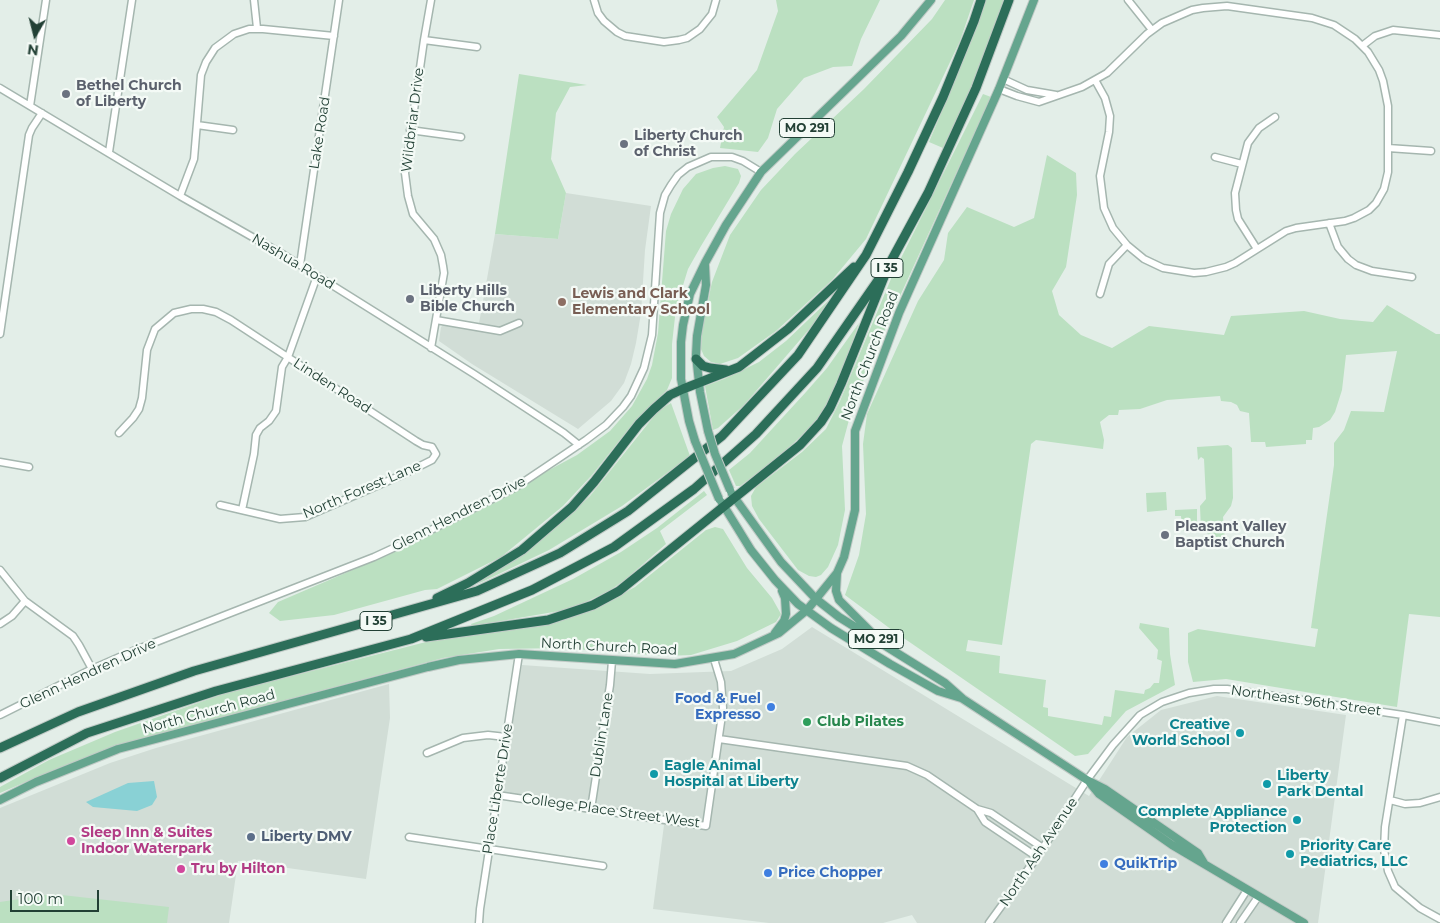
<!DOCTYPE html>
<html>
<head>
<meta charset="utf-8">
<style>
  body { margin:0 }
  #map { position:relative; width:1440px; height:923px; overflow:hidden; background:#e3eee8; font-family:Montserrat,sans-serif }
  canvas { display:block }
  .north { position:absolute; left:10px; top:10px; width:50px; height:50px; -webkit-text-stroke:4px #f4faf6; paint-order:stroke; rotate:188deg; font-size:14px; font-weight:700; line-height:20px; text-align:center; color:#224035 }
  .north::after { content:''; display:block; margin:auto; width:18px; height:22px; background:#224035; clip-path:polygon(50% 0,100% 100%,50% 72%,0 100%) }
  .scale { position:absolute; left:10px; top:890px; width:89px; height:22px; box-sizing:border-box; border:2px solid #224035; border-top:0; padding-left:6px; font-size:15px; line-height:18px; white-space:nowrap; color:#224035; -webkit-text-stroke:4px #f4faf6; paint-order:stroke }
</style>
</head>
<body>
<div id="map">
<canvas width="1440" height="923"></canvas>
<div class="north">N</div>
<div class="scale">100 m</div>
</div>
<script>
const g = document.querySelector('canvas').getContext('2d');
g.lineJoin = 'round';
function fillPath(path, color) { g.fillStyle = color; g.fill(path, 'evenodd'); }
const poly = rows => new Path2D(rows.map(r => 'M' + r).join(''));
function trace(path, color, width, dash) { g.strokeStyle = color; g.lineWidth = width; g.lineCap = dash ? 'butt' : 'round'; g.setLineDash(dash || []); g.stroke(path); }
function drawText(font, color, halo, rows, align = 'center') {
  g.font = font + ' Montserrat,sans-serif'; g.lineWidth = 4.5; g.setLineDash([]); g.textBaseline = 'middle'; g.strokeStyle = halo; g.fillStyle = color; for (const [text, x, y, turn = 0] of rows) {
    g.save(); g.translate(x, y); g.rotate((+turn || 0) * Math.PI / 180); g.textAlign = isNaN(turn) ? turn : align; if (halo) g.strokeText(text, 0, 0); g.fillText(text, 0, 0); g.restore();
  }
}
fillPath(poly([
  [566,193,651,206,645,250,641,313,636,343,631,364,624,383,611,401,578,429,472,364,439,341,441,327,444,324,478,329,495,234,558,239],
  [812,627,1089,796,1127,737,1161,710,1217,696,1346,715,1318,923,917,923,912,915,883,923,769,923,653,909,664,825,500,799,522,665,650,674,731,671,782,649],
  [389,684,390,718,366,879,238,861,229,923,0,923,0,808,110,763,156,748]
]), '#d1ddd6');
fillPath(poly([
  [776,0,880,0,861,39,852,66,833,67,804,78,777,109,768,138,758,152,720,148,724,127,717,117,757,70,778,11],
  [945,0,974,0,960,41,866,239,832,280,776,331,738,358,720,364,711,362,704,356,701,349,702,330,712,282,730,235,761,190,795,154,864,89,932,19],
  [986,0,1004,0,971,88,943,148,929,142,970,44],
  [519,74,587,85,570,87,556,113,551,159,566,193,558,239,495,234],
  [983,94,991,97,890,318,853,405,842,446,845,510,838,545,828,567,821,575,816,577,809,576,798,570,759,519,752,506,751,496,756,487,802,452,826,429,840,401,893,274],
  [1047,155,1076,173,1077,195,1066,267,1052,291,1059,315,1081,335,1112,348,1149,326,1224,335,1231,316,1304,311,1340,319,1373,322,1387,305,1436,334,1440,334,1440,617,1409,614,1397,707,1226,679,1193,682,1188,662,1188,633,1198,629,1315,647,1318,629,1311,628,1334,465,1334,443,1344,430,1351,411,1384,412,1397,351,1346,355,1342,390,1335,412,1330,420,1319,427,1313,428,1312,440,1306,440,1306,444,1266,447,1265,442,1251,442,1249,413,1240,411,1237,405,1231,402,1221,401,1220,396,1167,400,1140,409,1119,410,1118,415,1109,415,1100,422,1104,440,1103,449,1036,440,1031,444,1002,645,968,640,966,651,1000,656,999,673,1046,680,1043,707,1048,708,1048,716,1102,725,1104,716,1111,717,1115,690,1144,694,1145,690,1150,688,1154,683,1159,683,1162,661,1157,659,1158,650,1139,628,1140,623,1169,628,1170,654,1175,685,1126,711,1088,754,1075,756,892,630,845,595,859,555,866,514,863,444,867,414,918,301,944,260,948,233,967,207,1014,227,1034,218],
  [725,166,738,169,741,176,739,183,701,246,688,269,676,308,672,344,672,378,667,390,635,421,592,475,563,506,501,557,437,589,425,590,334,615,280,621,269,613,278,602,406,547,577,455,610,431,632,406,647,379,652,365,658,333,666,231,671,214,683,189,696,174,713,168],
  [831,298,812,326,744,405,718,428,713,430,705,386,724,379,759,362,786,341],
  [859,323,844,367,832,398,822,415,798,439,773,462,740,486,736,486,729,470,750,453,806,392,827,368],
  [671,403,690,456,622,506,549,550,482,582,473,585,520,555,554,529,590,496,659,410],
  [1228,445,1232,448,1233,498,1231,506,1223,517,1225,539,1215,537,1201,530,1200,506,1206,499,1204,459,1201,457,1198,460,1197,447],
  [704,491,707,495,660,531,666,544,626,579,609,591,571,609,472,626,471,624,494,616,573,579,621,552,657,528],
  [1166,492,1167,510,1147,512,1146,493],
  [1197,509,1197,533,1182,530,1181,516,1175,516,1175,510],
  [715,527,723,529,747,568,772,598,781,614,776,622,737,641,691,655,666,656,562,648,499,649,443,658,136,740,58,768,0,793,0,787,49,760,115,732,229,692,426,642,498,630,598,607,635,587,706,530],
  [53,894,169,907,167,923,0,923,0,902]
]), '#bbe0c1');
fillPath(poly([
  [154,781,157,797,152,805,137,811,93,807,86,802,128,783]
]), '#89d1d5');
const minor = poly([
  [254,0,257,28],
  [431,0,424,40,405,173,408,196,413,214,434,239,441,255,443,266,444,273,431,348],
  [594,0,598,13,604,21,617,32,625,36,664,42,679,40,687,38,700,29,712,14,716,0],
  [1128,0,1152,30],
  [424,40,477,47],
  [1362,46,1375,36,1393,30,1440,35],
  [1003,79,1027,90,1056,95],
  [0,88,180,196,284,255,474,374,564,433,579,445],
  [999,89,1017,96,1039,102,1082,87,1107,73,1147,34,1162,23,1192,10,1203,8,1227,6,1312,18,1334,25,1355,39,1368,52,1379,70,1383,81,1388,106,1388,172,1384,189,1376,203,1369,210,1354,218,1345,221,1296,228,1286,231,1235,263,1226,267,1206,272,1194,273,1163,268,1144,259,1127,245,1113,228,1104,208,1100,176,1109,132,1110,116,1105,98,1095,80],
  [30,106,46,0],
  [197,125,233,130],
  [410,130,461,137],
  [1388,148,1431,151],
  [109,152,132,0],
  [1215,157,1242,164],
  [180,196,194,159,201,75,206,62,215,48,234,34,249,29,263,29,334,36],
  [1329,223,1338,247,1348,259,1356,265,1372,271,1412,277],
  [1257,249,1238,219,1236,210,1235,193,1248,143,1259,128,1275,117],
  [300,265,339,0],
  [1100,294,1109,264,1127,245],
  [436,320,500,331,519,323],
  [0,334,29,135,32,128,42,113],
  [119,433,133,418,139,409,142,398,147,350,155,329,174,313,191,309,203,309,216,312,231,320,416,441,423,445,432,447,436,454,432,460,404,474,305,517,280,519,220,505],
  [0,462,29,467],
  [242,510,254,454,256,435,260,428,269,421,276,411,282,367,288,357,317,276],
  [0,570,25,601,73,636,79,645,92,669],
  [0,624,12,616,25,601],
  [0,715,92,669,133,651,374,557,415,538,516,487,586,440,606,425,623,407,631,396,644,368,652,335,660,213,665,195,671,185,678,175,688,167,711,157,732,157,743,161,761,172],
  [1403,715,1385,827,1384,850,1388,871,1395,887,1420,908,1440,919],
  [719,739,907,766,927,775,977,809,991,813,1043,848],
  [427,753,463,738,488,735,506,737],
  [497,795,706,826,723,708,721,682,714,659],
  [1390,800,1405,804,1420,803,1440,797],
  [591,809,610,685,612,661],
  [977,809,985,822,1037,857],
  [409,837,603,866],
  [479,923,480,909,519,654],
  [989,923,1037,857,1087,780,1113,745,1140,715,1162,702,1189,693,1214,689,1227,689,1403,715,1440,722],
  [1226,923,1247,890],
  [1240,923,1258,897]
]);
const major = poly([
  [705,265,706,285,697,336,696,355,700,392,708,431],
  [695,441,689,421,681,379,681,342,683,325,690,294,705,263,726,225,761,172,901,36,931,0],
  [732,494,781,562,816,599,839,617,945,683,963,699,1087,780,1105,789,1198,853,1204,863],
  [722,503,751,550,775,580,798,604,831,628,890,664,938,691,961,698],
  [837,573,836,591,839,600,871,632],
  [775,633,784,621,786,614,785,598,782,591],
  [1090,783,1099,794,1172,845,1304,923],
  [0,800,36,782,118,749,428,667,459,660,519,654,675,664,734,654,779,633,807,610,837,573,844,557,855,510,855,431,899,313,999,89,1034,0]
]);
const highway = poly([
  [696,359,703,366,710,368,726,370],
  [437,598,468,583,522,550,572,507,594,482,639,424,654,409,670,395,683,389,739,367,788,329,854,267],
  [426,637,548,620,593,605,619,591,800,445,821,422,830,408,841,384,884,277],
  [0,748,78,712,194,671,477,591,560,553,628,511,722,436,798,355,866,255,908,172,943,97,974,21,981,0],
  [0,778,87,733,216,691,411,639,532,590,614,547,694,489,756,434,817,368,890,263,928,193,976,88,1009,0]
]);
trace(minor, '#a5b6af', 9);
trace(major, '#c1cac6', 10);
trace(highway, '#c1cac6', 11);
trace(minor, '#fff', 6);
trace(major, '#65a58e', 8);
trace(highway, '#2c6e59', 9);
const majorBridge = poly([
  [708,431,715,454,730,490],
  [695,441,719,499]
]);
trace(majorBridge, '#c1cac6', 10, []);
trace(majorBridge, '#65a58e', 8);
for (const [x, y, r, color] of [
  [66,94,5,"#6b7280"],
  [624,144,5,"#6b7280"],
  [410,299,5,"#6b7280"],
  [562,302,5,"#8d6e63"],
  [1165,535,5,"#6b7280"],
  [771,707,5,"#3f7fe0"],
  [807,722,5,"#2e9e5b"],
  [1240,733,5,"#0f9aa8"],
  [654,774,5,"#0f9aa8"],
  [1267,784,5,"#0f9aa8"],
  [1297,820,5,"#0f9aa8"],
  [251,837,5,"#5c6f8a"],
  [71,841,5,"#d1479c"],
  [1290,854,5,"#0f9aa8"],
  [1104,864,5,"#3f7fe0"],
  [181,869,5,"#d1479c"],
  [768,873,5,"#3f7fe0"]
]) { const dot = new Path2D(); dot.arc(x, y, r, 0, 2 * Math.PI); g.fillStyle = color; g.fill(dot); trace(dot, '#f4faf6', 2); }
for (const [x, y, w] of [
  [807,128,55],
  [887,268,32],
  [376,621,32],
  [876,639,55]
]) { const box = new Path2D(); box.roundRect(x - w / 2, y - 9.5, w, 19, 4); g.fillStyle = '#f4faf6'; g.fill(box); trace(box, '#224035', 1); }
drawText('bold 12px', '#224035', null, [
  ["MO 291",807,128],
  ["I 35",887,268],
  ["I 35",376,621],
  ["MO 291",876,639]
]);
drawText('bold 14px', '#5b616d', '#f4faf6', [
  ["Bethel Church",76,86],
  ["of Liberty",76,102],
  ["Liberty Church",634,136],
  ["of Christ",634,152],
  ["Liberty Hills",420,291],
  ["Bible Church",420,307],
  ["Pleasant Valley",1175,527],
  ["Baptist Church",1175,543]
], 'left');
drawText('14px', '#224035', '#f4faf6', [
  ["Wildbriar Drive",413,120,-83],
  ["Lake Road",320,133,-81],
  ["Nashua Road",293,262,31],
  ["North Church Road",870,356,-69],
  ["Linden Road",332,386,33],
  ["North Forest Lane",362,490,-23],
  ["Glenn Hendren Drive",459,514,-27],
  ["North Church Road",609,647,3],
  ["Glenn Hendren Drive",88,674,-25],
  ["Northeast 96th Street",1306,701,8],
  ["North Church Road",209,712,-15],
  ["Dublin Lane",602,735,-81],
  ["Place Liberte Drive",498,789,-81],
  ["College Place Street West",611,811,8],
  ["North Ash Avenue",1039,852,-56]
]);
drawText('bold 14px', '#785e54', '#f4faf6', [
  ["Lewis and Clark",572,294],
  ["Elementary School",572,310]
], 'left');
drawText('bold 14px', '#366cbe', '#f4faf6', [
  ["Food & Fuel",761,699,"right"],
  ["Expresso",761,715,"right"],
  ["QuikTrip",1114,864],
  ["Price Chopper",778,873]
], 'left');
drawText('bold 14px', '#27864d', '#f4faf6', [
  ["Club Pilates",817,722]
], 'left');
drawText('bold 14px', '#0d838f', '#f4faf6', [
  ["Creative",1230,725,"right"],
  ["World School",1230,741,"right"],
  ["Eagle Animal",664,766],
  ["Hospital at Liberty",664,782],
  ["Liberty",1277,776],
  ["Park Dental",1277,792],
  ["Complete Appliance",1287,812,"right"],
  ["Protection",1287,828,"right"],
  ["Priority Care",1300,846],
  ["Pediatrics, LLC",1300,862]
], 'left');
drawText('bold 14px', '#b23c85', '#f4faf6', [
  ["Sleep Inn & Suites",81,833],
  ["Indoor Waterpark",81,849],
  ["Tru by Hilton",191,869]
], 'left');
drawText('bold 14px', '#4e5e75', '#f4faf6', [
  ["Liberty DMV",261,837]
], 'left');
</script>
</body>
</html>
